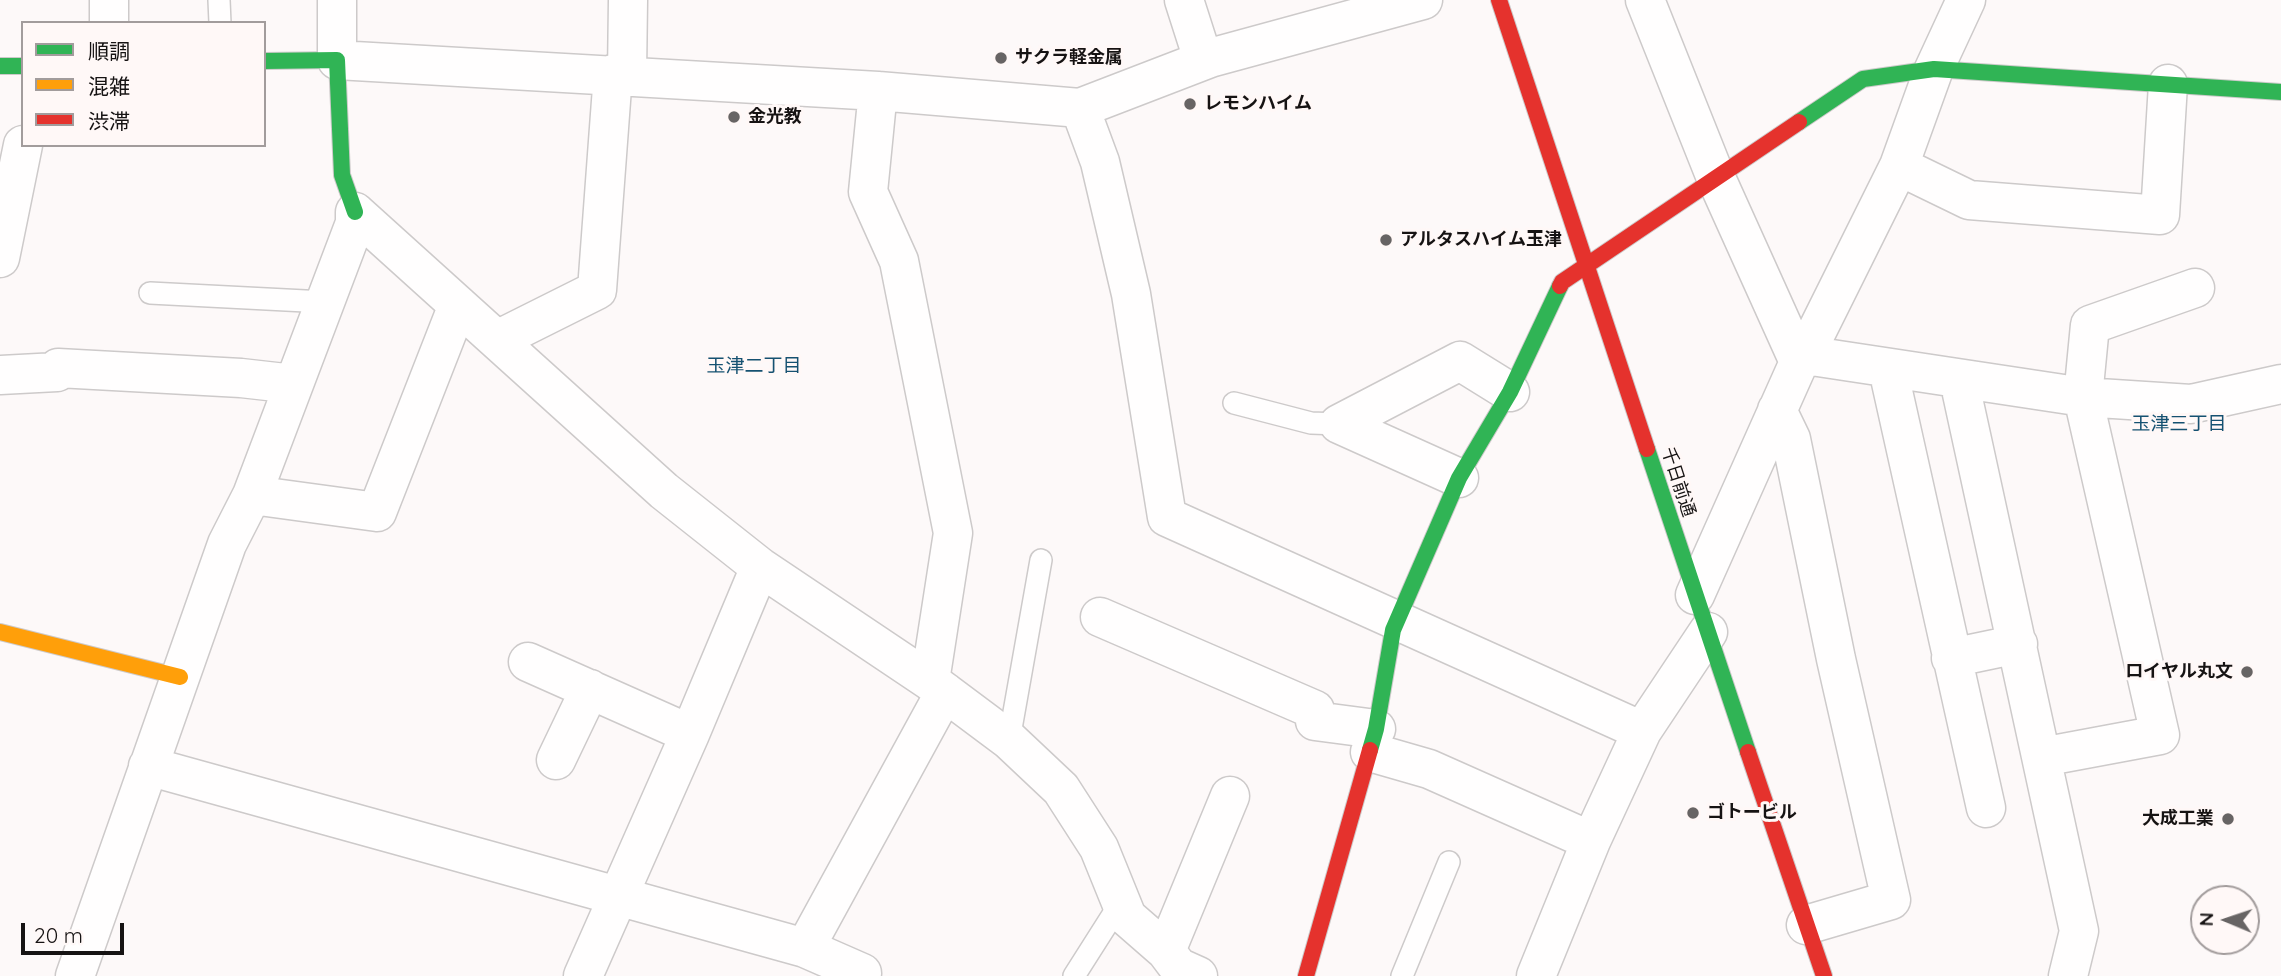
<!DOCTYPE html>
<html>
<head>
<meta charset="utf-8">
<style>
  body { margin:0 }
  #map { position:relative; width:2281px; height:976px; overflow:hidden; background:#fdf9f9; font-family:Quicksand,"Noto Sans JP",sans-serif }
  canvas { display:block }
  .legend { position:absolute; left:21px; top:21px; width:245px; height:126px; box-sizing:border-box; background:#fff8f7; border:2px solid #a29c9c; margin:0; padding:9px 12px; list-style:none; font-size:21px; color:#161313 }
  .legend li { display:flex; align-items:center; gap:14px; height:35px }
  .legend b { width:35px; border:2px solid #a29c9c }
  .north { position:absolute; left:2190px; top:885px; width:70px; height:70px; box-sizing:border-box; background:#fff8f7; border:2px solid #a29c9c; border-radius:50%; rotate:272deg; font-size:19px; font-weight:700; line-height:28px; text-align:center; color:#161313 }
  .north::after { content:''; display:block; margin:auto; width:24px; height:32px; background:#676464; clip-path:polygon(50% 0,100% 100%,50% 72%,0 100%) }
  .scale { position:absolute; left:21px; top:923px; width:103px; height:32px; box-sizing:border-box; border:4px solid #161313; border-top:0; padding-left:9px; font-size:21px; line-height:24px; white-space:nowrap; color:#161313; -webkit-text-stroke:5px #fff8f7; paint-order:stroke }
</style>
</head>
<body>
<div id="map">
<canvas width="2281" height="976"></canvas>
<ul class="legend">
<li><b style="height:9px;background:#30b455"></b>順調</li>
<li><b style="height:9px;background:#ff9f0a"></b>混雑</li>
<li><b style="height:9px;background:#e5322d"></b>渋滞</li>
</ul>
<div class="north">N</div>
<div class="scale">20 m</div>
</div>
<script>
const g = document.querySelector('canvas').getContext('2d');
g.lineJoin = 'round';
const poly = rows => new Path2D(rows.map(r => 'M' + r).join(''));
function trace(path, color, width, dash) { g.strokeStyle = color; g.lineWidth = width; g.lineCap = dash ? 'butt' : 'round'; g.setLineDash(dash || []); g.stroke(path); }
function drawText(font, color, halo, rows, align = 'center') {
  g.font = font + ' Quicksand,"Noto Sans JP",sans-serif'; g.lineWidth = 6; g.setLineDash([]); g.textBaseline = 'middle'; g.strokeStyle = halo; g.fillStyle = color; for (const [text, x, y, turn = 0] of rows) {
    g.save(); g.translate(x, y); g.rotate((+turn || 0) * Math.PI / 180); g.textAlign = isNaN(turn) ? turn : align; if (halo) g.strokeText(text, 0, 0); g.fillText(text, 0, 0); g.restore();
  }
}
const lane = poly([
  [219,0,220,23],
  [150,293,325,302],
  [1234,403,1311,423,1339,424],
  [1009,740,1041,560],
  [1074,976,1121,902],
  [1402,976,1449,862]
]);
const street = poly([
  [109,0,109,23],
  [337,0,337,60,878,91,1080,108,1210,58,1423,0],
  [1184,0,1200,50,1210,58],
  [1645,0,1716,178,1799,362],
  [627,75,628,0],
  [878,91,868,192,899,261,953,533,930,681],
  [1080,108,1100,162,1131,294,1167,517,1642,731],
  [1899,166,1969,200,2160,215,2168,84],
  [355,212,664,491,760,567,930,681,1009,740,1061,789,1099,848,1127,917,1166,951,1178,967,1198,976],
  [0,258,23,145],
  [497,340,597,290,613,74],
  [1805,355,2083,397,2191,404,2281,384],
  [1888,369,1986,808],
  [0,375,57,372,58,368,241,378,294,384],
  [1959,380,2079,931,2068,976],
  [1777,410,1791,439,1836,659,1891,900,1806,925],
  [1339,424,1460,361,1510,392],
  [1339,424,1459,478],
  [252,495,377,512,458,305],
  [1695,595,1799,362,1805,355,1899,166,1934,69,1966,0],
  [1100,617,1315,710,1315,721,1376,729],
  [1951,658,2018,644],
  [528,662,690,734],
  [1370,752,1429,769,1591,841],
  [2042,757,2160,735,2083,397,2090,325,2195,288],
  [556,760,590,689],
  [148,766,805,948,862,973,860,976],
  [805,948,945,692],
  [1166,951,1230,796],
  [75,976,227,544,252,495,355,223,355,212],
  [583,976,690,734,760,567],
  [1536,976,1591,841,1642,731,1708,632]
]);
const fast = poly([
  [264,61,337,60,342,175,355,212],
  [0,66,23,66],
  [1799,122,1863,79,1934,69,2281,92],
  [1647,449,1748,752],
  [1370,750,1376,729,1393,630,1459,478,1510,392,1560,286]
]);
const slow = poly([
  [0,632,180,677]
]);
const jam = poly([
  [1499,0,1647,449],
  [1560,286,1562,282,1799,122],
  [1748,752,1824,976],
  [1306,976,1370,750]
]);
trace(lane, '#cdcaca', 24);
trace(street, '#cdcaca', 41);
trace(fast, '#cdcaca', 18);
trace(slow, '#cdcaca', 18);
trace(jam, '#cdcaca', 18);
trace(lane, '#fffefe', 21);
trace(street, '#fffefe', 38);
trace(fast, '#30b455', 16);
trace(slow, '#ff9f0a', 16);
trace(jam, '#e5322d', 16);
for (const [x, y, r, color] of [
  [1001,58,7,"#676464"],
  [1190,104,7,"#676464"],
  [734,117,7,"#676464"],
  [1386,240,7,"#676464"],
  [2247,672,7,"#676464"],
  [1693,813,7,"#676464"],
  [2228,819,7,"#676464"]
]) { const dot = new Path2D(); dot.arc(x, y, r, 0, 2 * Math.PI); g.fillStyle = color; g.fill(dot); trace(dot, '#fff8f7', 2.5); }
drawText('bold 18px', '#161313', '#fff8f7', [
  ["サクラ軽金属",1015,58],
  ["レモンハイム",1204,104],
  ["金光教",748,117],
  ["アルタスハイム玉津",1400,240],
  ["ロイヤル丸文",2233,672,"right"],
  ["ゴトービル",1707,813],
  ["大成工業",2214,819,"right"]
], 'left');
drawText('18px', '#161313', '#fff8f7', [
  ["千日前通",1678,482,72]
]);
drawText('19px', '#155171', '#fff8f7', [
  ["玉津二丁目",754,366],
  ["玉津三丁目",2179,424]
]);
</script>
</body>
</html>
